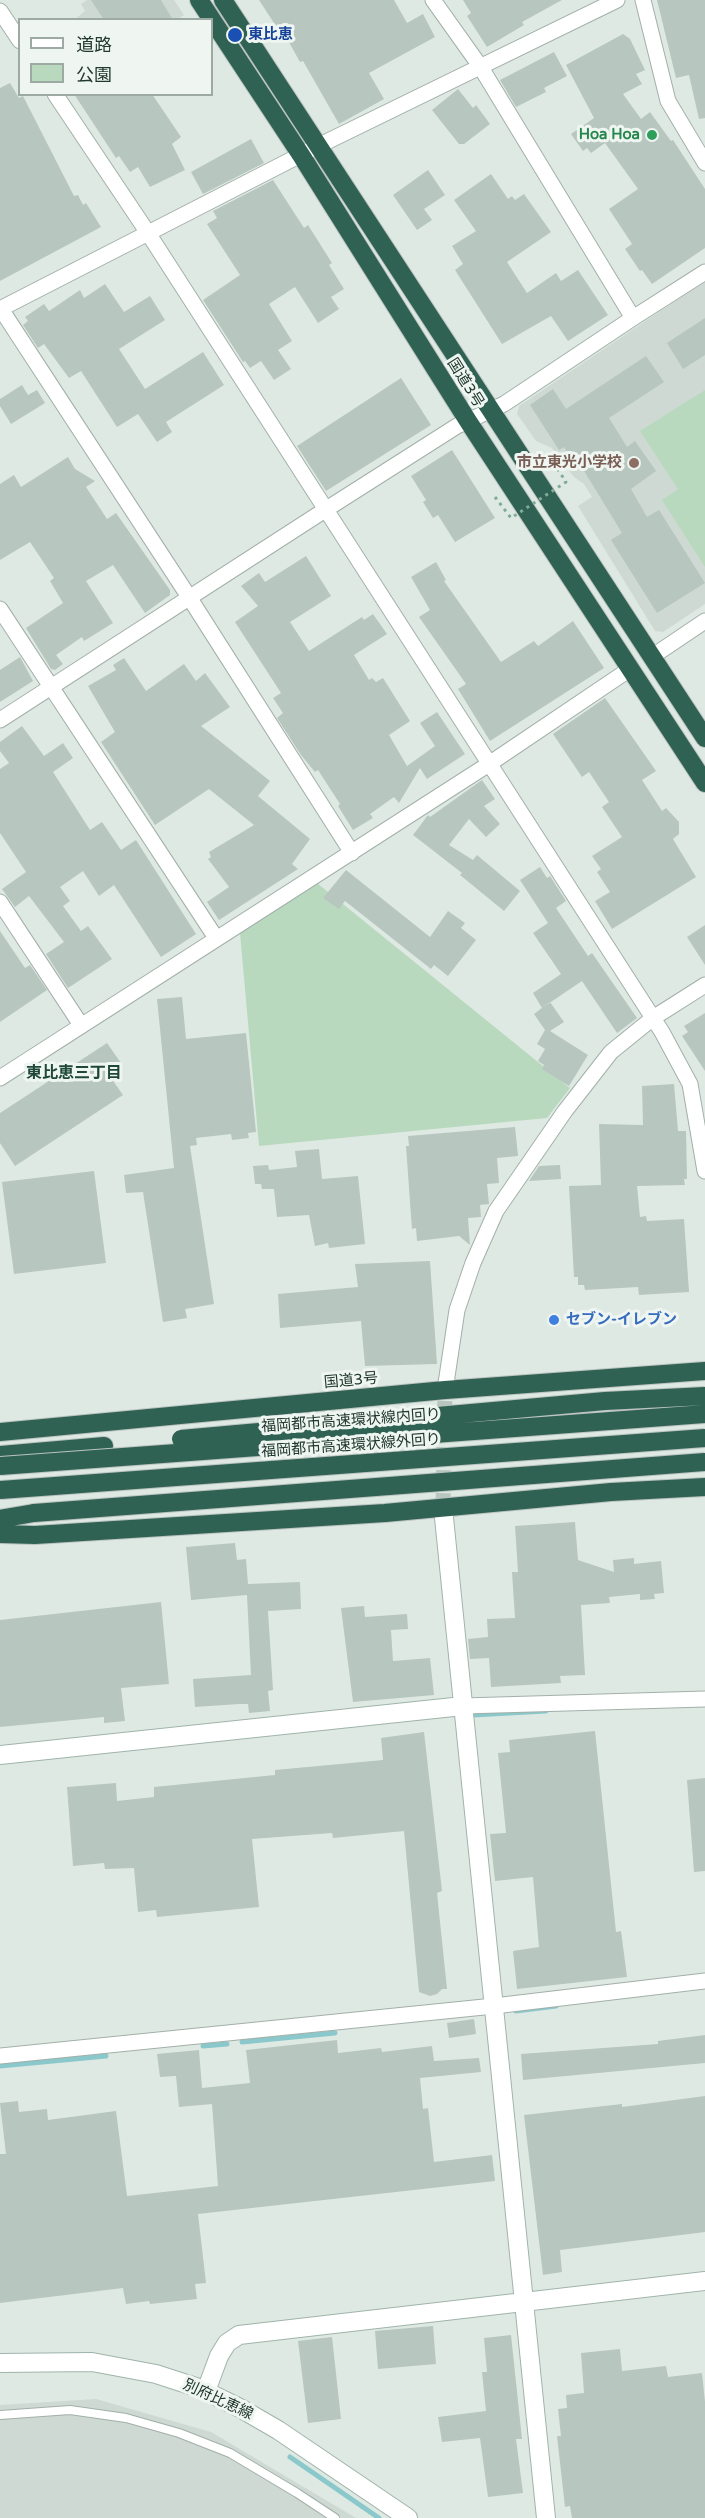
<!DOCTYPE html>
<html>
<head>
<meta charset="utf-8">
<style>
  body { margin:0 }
  #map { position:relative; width:705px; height:2518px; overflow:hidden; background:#dfe9e3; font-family:"Varela Round","Noto Sans JP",sans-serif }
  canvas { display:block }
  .legend { position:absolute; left:18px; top:18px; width:195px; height:78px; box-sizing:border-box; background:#eff6f2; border:2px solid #9daaa4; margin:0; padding:8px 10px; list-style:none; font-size:18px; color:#21382f }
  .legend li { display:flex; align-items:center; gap:12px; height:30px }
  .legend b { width:30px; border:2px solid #9daaa4 }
</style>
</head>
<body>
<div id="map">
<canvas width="705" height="2518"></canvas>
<ul class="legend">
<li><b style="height:8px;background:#fff"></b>道路</li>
<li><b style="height:16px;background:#b9d9be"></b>公園</li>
</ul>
</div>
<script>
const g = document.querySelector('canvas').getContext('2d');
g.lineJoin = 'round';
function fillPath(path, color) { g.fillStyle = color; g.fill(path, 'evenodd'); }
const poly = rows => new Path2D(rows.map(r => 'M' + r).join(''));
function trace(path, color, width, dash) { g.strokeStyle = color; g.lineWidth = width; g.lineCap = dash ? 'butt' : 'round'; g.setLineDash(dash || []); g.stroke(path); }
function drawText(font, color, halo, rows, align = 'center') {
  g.font = font + ' "Varela Round","Noto Sans JP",sans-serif'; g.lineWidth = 6; g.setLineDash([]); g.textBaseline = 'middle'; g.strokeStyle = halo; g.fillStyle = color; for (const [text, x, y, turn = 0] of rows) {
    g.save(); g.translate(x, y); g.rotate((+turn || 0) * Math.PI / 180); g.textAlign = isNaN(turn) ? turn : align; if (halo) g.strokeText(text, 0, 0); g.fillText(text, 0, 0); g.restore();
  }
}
fillPath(poly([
  [87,0,174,0,184,15,177,20,74,20,85,11,81,4],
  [705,281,705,604,663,632,655,631,578,506,592,497,584,484,574,477,552,448,536,441,517,414,519,406],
  [96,2399,211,2432,356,2518,0,2518,0,2405]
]), '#cdd9d2');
fillPath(poly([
  [705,390,705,567,662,500,678,489,640,431],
  [317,883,570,1088,547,1118,259,1146,240,933]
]), '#b9d9be');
trace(poly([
  [473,1715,546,1711],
  [516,2011,556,2006],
  [242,2042,335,2033],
  [203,2046,227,2044],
  [0,2066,106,2056],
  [290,2457,379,2518]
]), '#8ac8cb', 5);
fillPath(poly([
  [91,0,161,0,173,20,104,20],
  [259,0,394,0,407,23,423,14,435,37,369,73,384,99,339,124,303,61,300,62,285,35,283,37],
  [463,0,562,0,522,22,524,25,487,47,467,16,471,13],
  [657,0,705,0,705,118,699,119,689,75,676,78],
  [623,34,630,39,645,70,636,74,642,84,623,94,641,119,650,112,671,141,673,140,705,189,705,248,652,284,642,270,640,271,625,249,632,244,609,209,638,189,605,143,591,153,587,148,583,151,571,134,594,118,566,65],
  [554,52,567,76,544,88,546,92,516,107,500,80],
  [10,83,19,98,23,96,74,196,78,195,83,205,86,203,101,227,0,281,0,88],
  [458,89,473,108,476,105,490,124,464,144,459,144,432,110],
  [74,94,152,94,181,137,172,144,185,170,150,187,138,167,130,172,119,156,116,158],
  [251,139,264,163,203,194,191,172],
  [428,170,445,195,424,209,432,220,417,230,393,195],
  [491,174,508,199,512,196,515,200,524,194,551,232,507,262,527,293,556,273,561,281,578,270,608,315,568,341,551,316,502,344,455,270,463,264,452,246,476,231,454,200],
  [273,180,304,228,308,225,332,263,329,265,344,289,331,297,339,309,318,323,295,287,269,304,292,341,278,350,291,369,274,380,261,361,250,368,245,361,243,362,203,300,240,275,207,224,217,218,213,211],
  [105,284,124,312,150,296,165,320,119,349,145,389,203,352,224,385,166,422,172,432,157,442,138,414,117,427,81,371,69,378,44,344,38,348,23,325,28,321,25,317,44,304,49,311,80,290,84,298],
  [705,318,705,355,683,369,667,343],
  [646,356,664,382,609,418,627,447,635,441,656,471,631,489,647,517,659,510,705,583,657,613,611,540,622,533,575,456,571,459,564,447,559,450,530,405,553,389,566,409],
  [401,378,431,425,326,491,297,446],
  [22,385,28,395,37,390,45,403,11,424,0,406,0,399],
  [452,450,495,518,455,542,438,515,433,518,423,502,426,500,411,476],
  [68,457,75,469,95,481,86,487,107,519,116,513,170,590,170,595,145,613,113,565,86,581,113,623,84,641,82,637,56,655,63,664,55,670,51,669,26,628,63,603,50,581,54,578,30,542,0,560,0,484,14,475,21,487],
  [306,556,331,596,290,622,309,651,362,617,364,620,373,614,387,634,354,655,369,680,372,678,376,682,383,678,410,721,389,735,407,766,435,746,420,723,437,712,465,754,427,779,420,768,399,803,394,797,370,814,373,818,353,830,338,806,340,804,318,770,315,772,301,755,277,718,283,713,273,698,281,693,235,622,258,606,241,586,259,573,265,582],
  [436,562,446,580,444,581,501,662,534,641,538,646,573,621,604,668,490,741,458,689,466,684,419,617,430,610,411,577],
  [20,657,33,681,0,702,0,670],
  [124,658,146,691,184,664,196,681,205,673,230,707,201,726,270,781,258,796,310,839,292,864,298,869,219,920,207,902,229,887,208,859,211,857,209,852,254,825,209,789,155,825,101,742,115,732,88,686,116,670,113,665],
  [605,698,656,771,642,780,662,811,666,808,679,822,679,834,673,839,696,877,612,929,595,901,610,892,597,872,601,869,592,856,622,837,602,807,609,802,589,772,582,777,553,734],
  [22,726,44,756,63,743,73,758,53,772,90,830,102,822,121,850,136,840,196,934,161,957,114,885,99,896,83,871,60,887,70,901,63,906,81,931,88,926,112,959,68,988,46,954,64,942,29,896,15,907,2,889,26,872,0,833,0,769,9,763,0,751,0,742],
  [482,780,495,799,484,806,500,824,486,837,469,819,449,845,473,860,477,855,520,891,504,911,460,875,462,873,413,835,428,815,430,817],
  [540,867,547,878,550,876,566,901,556,908,588,956,592,953,637,1018,617,1033,582,981,542,1008,533,993,561,974,533,933,548,923,520,880],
  [346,870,430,937,448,911,465,923,461,928,476,940,448,976,434,965,431,969,345,901,339,909,323,898],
  [705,925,705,965,687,937],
  [0,931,25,968,30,965,47,990,0,1022],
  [182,997,186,1039,246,1033,256,1132,248,1133,249,1138,232,1140,231,1134,196,1138,197,1145,190,1146,214,1304,185,1309,187,1318,163,1322,143,1192,126,1193,124,1175,174,1168,157,999],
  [550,1002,564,1022,550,1031,588,1055,569,1086,542,1069,544,1065,538,1061,545,1049,537,1044,545,1030,534,1014],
  [705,1013,705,1071,682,1036,688,1032,684,1026],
  [107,1043,121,1063,111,1069,115,1075,111,1078,123,1095,15,1166,0,1143,0,1113],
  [674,1084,678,1131,686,1131,687,1179,684,1179,685,1185,637,1186,640,1217,646,1216,647,1221,684,1219,689,1292,639,1295,638,1287,585,1290,584,1285,578,1285,578,1277,574,1277,569,1186,601,1185,599,1124,643,1125,642,1086],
  [515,1127,518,1156,497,1158,499,1183,487,1184,489,1204,480,1205,481,1217,468,1218,470,1245,459,1236,417,1241,416,1228,412,1229,410,1202,406,1146,409,1146,408,1136],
  [319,1149,322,1179,358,1176,365,1244,329,1248,328,1243,315,1246,309,1215,277,1217,274,1189,262,1189,261,1184,255,1184,253,1166,268,1165,269,1170,297,1167,295,1151],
  [560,1165,561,1179,529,1181,539,1166],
  [94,1171,106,1263,14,1274,2,1182],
  [430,1261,437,1364,365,1366,361,1321,280,1328,278,1294,358,1287,355,1264],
  [575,1522,578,1560,614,1572,613,1560,634,1558,634,1564,661,1561,664,1593,654,1594,655,1599,640,1600,640,1594,609,1597,610,1603,581,1605,585,1675,560,1676,561,1683,491,1687,489,1658,470,1659,468,1639,488,1637,487,1619,515,1618,512,1572,518,1572,515,1526],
  [235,1543,237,1560,246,1559,248,1584,300,1582,301,1609,268,1611,273,1690,268,1691,270,1711,249,1713,248,1704,239,1704,195,1707,193,1679,251,1675,247,1595,191,1600,186,1547],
  [161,1602,169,1684,121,1688,125,1721,104,1723,104,1717,0,1727,0,1620],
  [364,1606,365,1617,407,1614,408,1629,391,1630,393,1661,430,1658,434,1695,353,1702,341,1608],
  [595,1731,616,1932,621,1931,627,1977,517,1989,513,1951,539,1947,533,1877,495,1881,490,1834,506,1833,498,1753,510,1752,509,1740],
  [424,1732,442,1891,437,1893,447,1989,442,1989,437,1994,430,1996,419,1992,404,1831,333,1838,332,1833,252,1839,259,1907,157,1917,156,1910,138,1912,134,1868,105,1869,104,1863,73,1866,67,1787,116,1783,117,1801,154,1797,154,1787,275,1775,275,1770,383,1760,381,1738],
  [705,1778,705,1871,694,1872,687,1780],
  [474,2019,476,2034,449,2038,447,2023],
  [705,2035,705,2063,523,2080,521,2054,658,2044,658,2041],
  [337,2040,338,2053,381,2048,382,2052,432,2046,434,2061,479,2058,481,2072,420,2078,423,2109,428,2108,434,2162,492,2155,495,2181,198,2214,206,2283,195,2284,197,2299,150,2304,149,2301,126,2304,123,2288,0,2303,0,2154,6,2154,0,2103,18,2101,19,2112,47,2109,48,2120,116,2111,127,2196,218,2186,212,2104,179,2107,176,2076,160,2077,157,2054,199,2050,202,2088,250,2083,246,2050],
  [705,2096,705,2232,560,2250,562,2272,543,2275,524,2115,622,2104,622,2107],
  [433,2326,436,2364,378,2369,375,2331],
  [511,2335,522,2439,516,2439,523,2493,488,2497,480,2438,442,2442,438,2417,486,2411,482,2372,487,2372,484,2338],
  [332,2337,341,2419,308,2423,298,2341],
  [620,2349,622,2371,666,2366,668,2377,702,2373,705,2402,705,2518,572,2518,570,2506,565,2507,557,2436,561,2436,558,2409,567,2408,566,2395,584,2393,581,2353]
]), '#b7c6bf');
trace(poly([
  [443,1508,445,1390]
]), '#b9c6bf', 15, [15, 8]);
const lane = poly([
  [0,2415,70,2410,126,2418,179,2433,230,2453,297,2493,335,2518]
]);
const street = poly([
  [433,0,480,66,633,318],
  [643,0,668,101,705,163],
  [0,11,20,41],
  [55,94,148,233,662,1032,690,1084,705,1171],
  [0,309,318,146,617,0],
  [1,309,189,597,352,853],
  [0,609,216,938],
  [653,656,705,621],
  [0,720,325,510,457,426,504,404,633,318,705,272],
  [0,902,81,1025],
  [0,1078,489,764,630,669],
  [445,1390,457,1310,473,1263,496,1211,565,1111,611,1052,653,1018,705,985],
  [463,1706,705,1699],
  [0,2056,494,2006,705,1981]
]);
const secondary = poly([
  [443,1508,546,2518],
  [0,1755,463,1706],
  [0,2363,92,2362,156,2374,199,2388,240,2408,278,2430,408,2518],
  [206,2391,219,2356,227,2343,239,2335,705,2281]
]);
const highway = poly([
  [199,0,301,155,468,421,705,783],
  [223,0,705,738],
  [0,1432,445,1390,705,1371],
  [0,1455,104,1446],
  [0,1519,34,1513],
  [0,1534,35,1535,385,1513,611,1492,705,1487]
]);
trace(lane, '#a2b0a9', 10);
trace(street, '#a2b0a9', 17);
trace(secondary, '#9fb4aa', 20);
trace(highway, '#bcc3c1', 20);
trace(lane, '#fff', 8);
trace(street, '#fff', 15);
trace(secondary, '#fff', 18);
trace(highway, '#2f6252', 18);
const highwayBridge = poly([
  [181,1439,605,1401,705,1396],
  [0,1466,705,1414],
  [0,1490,705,1438],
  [34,1513,705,1462]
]);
trace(highwayBridge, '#bcc3c1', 20, []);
trace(poly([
  [495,497,511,518,566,482,548,454]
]), '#81ab99', 3, [3, 4.5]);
trace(highwayBridge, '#2f6252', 18);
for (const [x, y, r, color] of [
  [235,35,8,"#1a4fb4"],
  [652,135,6,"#2e9e5b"],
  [634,463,6,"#8d6e63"],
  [554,1320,6,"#3f7fe0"]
]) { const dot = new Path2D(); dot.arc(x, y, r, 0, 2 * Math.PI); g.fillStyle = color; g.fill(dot); trace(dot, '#eff6f2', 2); }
drawText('bold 15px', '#164399', '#eff6f2', [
  ["東比恵",248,35]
], 'left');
drawText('bold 15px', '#27864d', '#eff6f2', [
  ["Hoa Hoa",640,135]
], 'right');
drawText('15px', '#21382f', '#eff6f2', [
  ["国道3号",465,383,58],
  ["国道3号",351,1381,-5],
  ["福岡都市高速環状線内回り",351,1421,-4],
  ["福岡都市高速環状線外回り",351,1446,-4],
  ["別府比恵線",218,2400,25]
]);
drawText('bold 15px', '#785e54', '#eff6f2', [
  ["市立東光小学校",622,463]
], 'right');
drawText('bold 15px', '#366cbe', '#eff6f2', [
  ["セブン-イレブン",566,1320]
], 'left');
drawText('bold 16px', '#1f483a', '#eff6f2', [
  ["東比恵三丁目",74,1074]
]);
</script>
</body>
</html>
